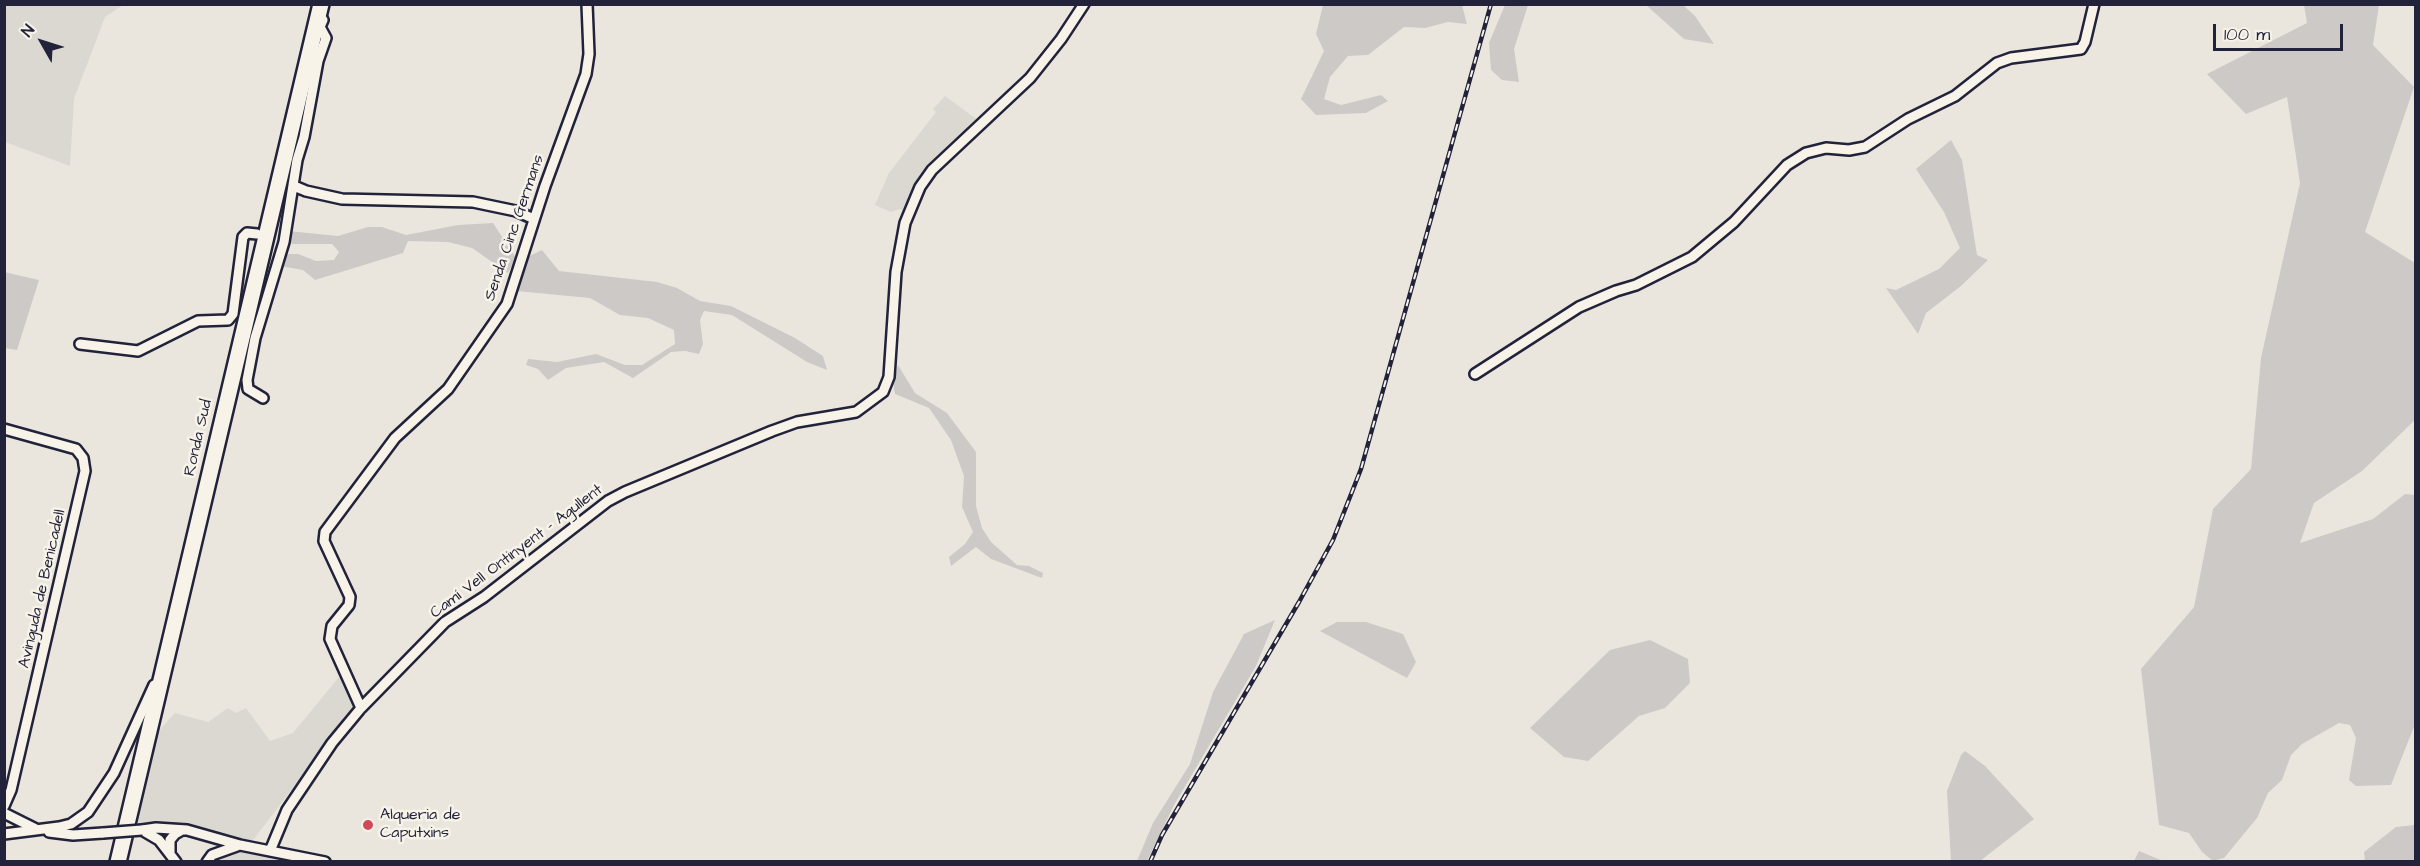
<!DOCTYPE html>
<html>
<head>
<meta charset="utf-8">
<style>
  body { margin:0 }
  #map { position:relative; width:2420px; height:866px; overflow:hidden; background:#eae6de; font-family:"Architects Daughter",sans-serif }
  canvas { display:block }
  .frame { position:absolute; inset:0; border:6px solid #22223b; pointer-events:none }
  .north { position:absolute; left:12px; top:12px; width:60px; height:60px; -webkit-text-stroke:4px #f7f3e8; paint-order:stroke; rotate:309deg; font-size:16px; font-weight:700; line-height:24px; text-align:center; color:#22223b }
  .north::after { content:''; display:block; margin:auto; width:21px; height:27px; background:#22223b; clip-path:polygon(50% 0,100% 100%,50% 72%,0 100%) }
  .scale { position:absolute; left:2213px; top:24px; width:130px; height:27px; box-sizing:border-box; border:3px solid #22223b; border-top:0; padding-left:8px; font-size:18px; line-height:21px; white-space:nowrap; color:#22223b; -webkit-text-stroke:4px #f7f3e8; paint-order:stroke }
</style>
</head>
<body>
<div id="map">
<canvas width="2420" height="866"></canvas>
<div class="frame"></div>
<div class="north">N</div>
<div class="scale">100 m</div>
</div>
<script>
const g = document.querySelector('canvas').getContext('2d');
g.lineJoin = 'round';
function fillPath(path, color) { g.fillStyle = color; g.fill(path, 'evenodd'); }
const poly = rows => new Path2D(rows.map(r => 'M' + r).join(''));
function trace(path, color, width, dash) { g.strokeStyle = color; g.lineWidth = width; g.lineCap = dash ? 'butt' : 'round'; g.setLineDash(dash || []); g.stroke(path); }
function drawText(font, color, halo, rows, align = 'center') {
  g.font = font + ' "Architects Daughter",sans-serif'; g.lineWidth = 5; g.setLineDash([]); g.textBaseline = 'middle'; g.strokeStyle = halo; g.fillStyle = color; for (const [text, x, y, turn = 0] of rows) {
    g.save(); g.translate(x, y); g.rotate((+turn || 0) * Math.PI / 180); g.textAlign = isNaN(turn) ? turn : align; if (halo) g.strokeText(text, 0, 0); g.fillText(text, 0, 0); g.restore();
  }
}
fillPath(poly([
  [4,5,123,5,105,17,74,99,70,166,5,142],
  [945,96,979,121,930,165,915,187,905,212,900,209,891,212,875,205,889,173,936,112,933,109],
  [339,677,354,707,254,839,248,842,200,829,136,823,154,736,175,713,208,722,228,708,236,713,246,708,270,741,293,733],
  [237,851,290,861,219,862,228,853]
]), '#dbd8d2');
fillPath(poly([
  [1323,5,1462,5,1467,24,1448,22,1425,28,1404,27,1368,55,1348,56,1330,77,1324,99,1341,105,1381,95,1388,101,1366,113,1316,115,1301,99,1324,51,1316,34],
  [1505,5,1528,5,1514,49,1519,82,1502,80,1491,70,1489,43],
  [1646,5,1683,5,1695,16,1714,44,1684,39],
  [2304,5,2379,5,2373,45,2414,87,2365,232,2415,263,2415,420,2362,471,2314,503,2300,543,2373,519,2405,494,2415,495,2415,724,2391,785,2356,786,2349,780,2356,738,2350,725,2339,723,2302,744,2291,755,2282,780,2268,793,2257,818,2224,858,2213,861,2202,852,2189,833,2159,825,2141,669,2194,607,2213,509,2251,469,2261,358,2300,183,2287,97,2246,114,2207,74,2307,23],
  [1951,140,1962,160,1977,255,1988,260,1961,286,1926,313,1918,334,1886,288,1896,290,1939,269,1960,248,1944,212,1916,169],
  [493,223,516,258,508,273,472,248,448,242,408,241,403,253,315,280,303,270,280,266,284,254,298,254,316,261,334,260,339,252,332,244,292,244,288,231,338,236,368,227,382,227,406,235,458,225],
  [542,250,559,271,657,282,677,288,700,301,731,306,795,338,823,356,827,370,807,362,732,315,704,311,700,320,703,344,699,354,685,351,671,352,633,378,604,362,566,368,548,380,538,369,526,365,528,359,557,362,596,354,625,365,642,365,675,344,674,330,648,318,620,315,590,298,516,291,523,259],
  [4,272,39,280,17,350,5,348],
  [898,365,915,393,947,413,976,452,976,506,982,528,991,542,1017,565,1029,566,1043,573,1042,578,991,559,976,547,951,566,949,557,965,544,973,532,962,507,964,476,951,440,929,408,895,394,893,383],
  [1275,620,1256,666,1174,805,1147,861,1137,861,1153,823,1190,764,1213,692,1244,634],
  [1337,622,1366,622,1403,634,1416,662,1407,678,1320,631],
  [1650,640,1688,659,1690,683,1665,708,1639,716,1588,761,1564,757,1530,728,1610,650],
  [1965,751,1985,766,2034,819,1980,861,1951,861,1947,791,1961,755],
  [2415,825,2415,861,2365,861,2364,852,2396,827],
  [2139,851,2163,861,2134,861]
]), '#cdc9c6');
const street = poly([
  [294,186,306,191,342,199,473,202,516,211,534,219],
  [80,344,138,351,198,321,228,320,233,314,243,237,247,233,257,234],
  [1475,374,1579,307,1616,291,1636,285,1692,257,1734,222,1787,165,1806,153,1826,148,1849,150,1865,147,1908,119,1955,96,1997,63,2011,58,2081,49,2085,42,2094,4],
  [263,398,248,389,247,380,255,338,284,242,297,160,304,137,318,61,326,38,320,27,323,20],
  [4,429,76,449,83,458,85,471,11,790,4,806],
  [361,708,330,639,332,626,349,605,350,597,324,541,325,532,395,438,448,389,507,304,545,186,586,74,589,54,587,4],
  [4,813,36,829],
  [142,830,156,828,187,830,240,845,325,862],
  [142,830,159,840,176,862],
  [49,832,73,835,103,833],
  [4,834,59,827,71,824,88,812,114,773,154,685],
  [270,851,287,810,332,743,361,708,445,622,484,597,608,501,625,492,772,431,797,422,856,412,883,392,889,377,896,272,905,223,920,187,932,170,1030,78,1061,39,1084,4],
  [170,854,170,840,175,834,182,830],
  [207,862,212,855,237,846]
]);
const primary = poly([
  [118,862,321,4]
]);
trace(street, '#22223b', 14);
trace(primary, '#22223b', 20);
trace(street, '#f7f3e8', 9);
trace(primary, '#f7f3e8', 15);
const rail = poly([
  [1150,862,1162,835,1299,602,1333,540,1361,469,1491,4]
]);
trace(rail, '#22223b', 4.5);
trace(rail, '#f7f3e8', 2, [7]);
const streetBridge = poly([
  [103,833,142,830]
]);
trace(streetBridge, '#22223b', 14, []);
trace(streetBridge, '#f7f3e8', 9);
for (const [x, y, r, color] of [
  [368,825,6,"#d1495b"]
]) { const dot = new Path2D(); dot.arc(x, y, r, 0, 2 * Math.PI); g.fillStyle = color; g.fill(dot); trace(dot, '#f7f3e8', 2); }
drawText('16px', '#22223b', '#f7f3e8', [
  ["Senda Cinc Germans",515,228,-71],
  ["Ronda Sud",199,438,-77],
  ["Camí Vell Ontinyent - Agullent",517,552,-37],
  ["Avinguda de Benicadell",43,589,-77]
]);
drawText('16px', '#22223b', '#f7f3e8', [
  ["Alqueria de",380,816],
  ["Caputxins",380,834]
], 'left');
</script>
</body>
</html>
